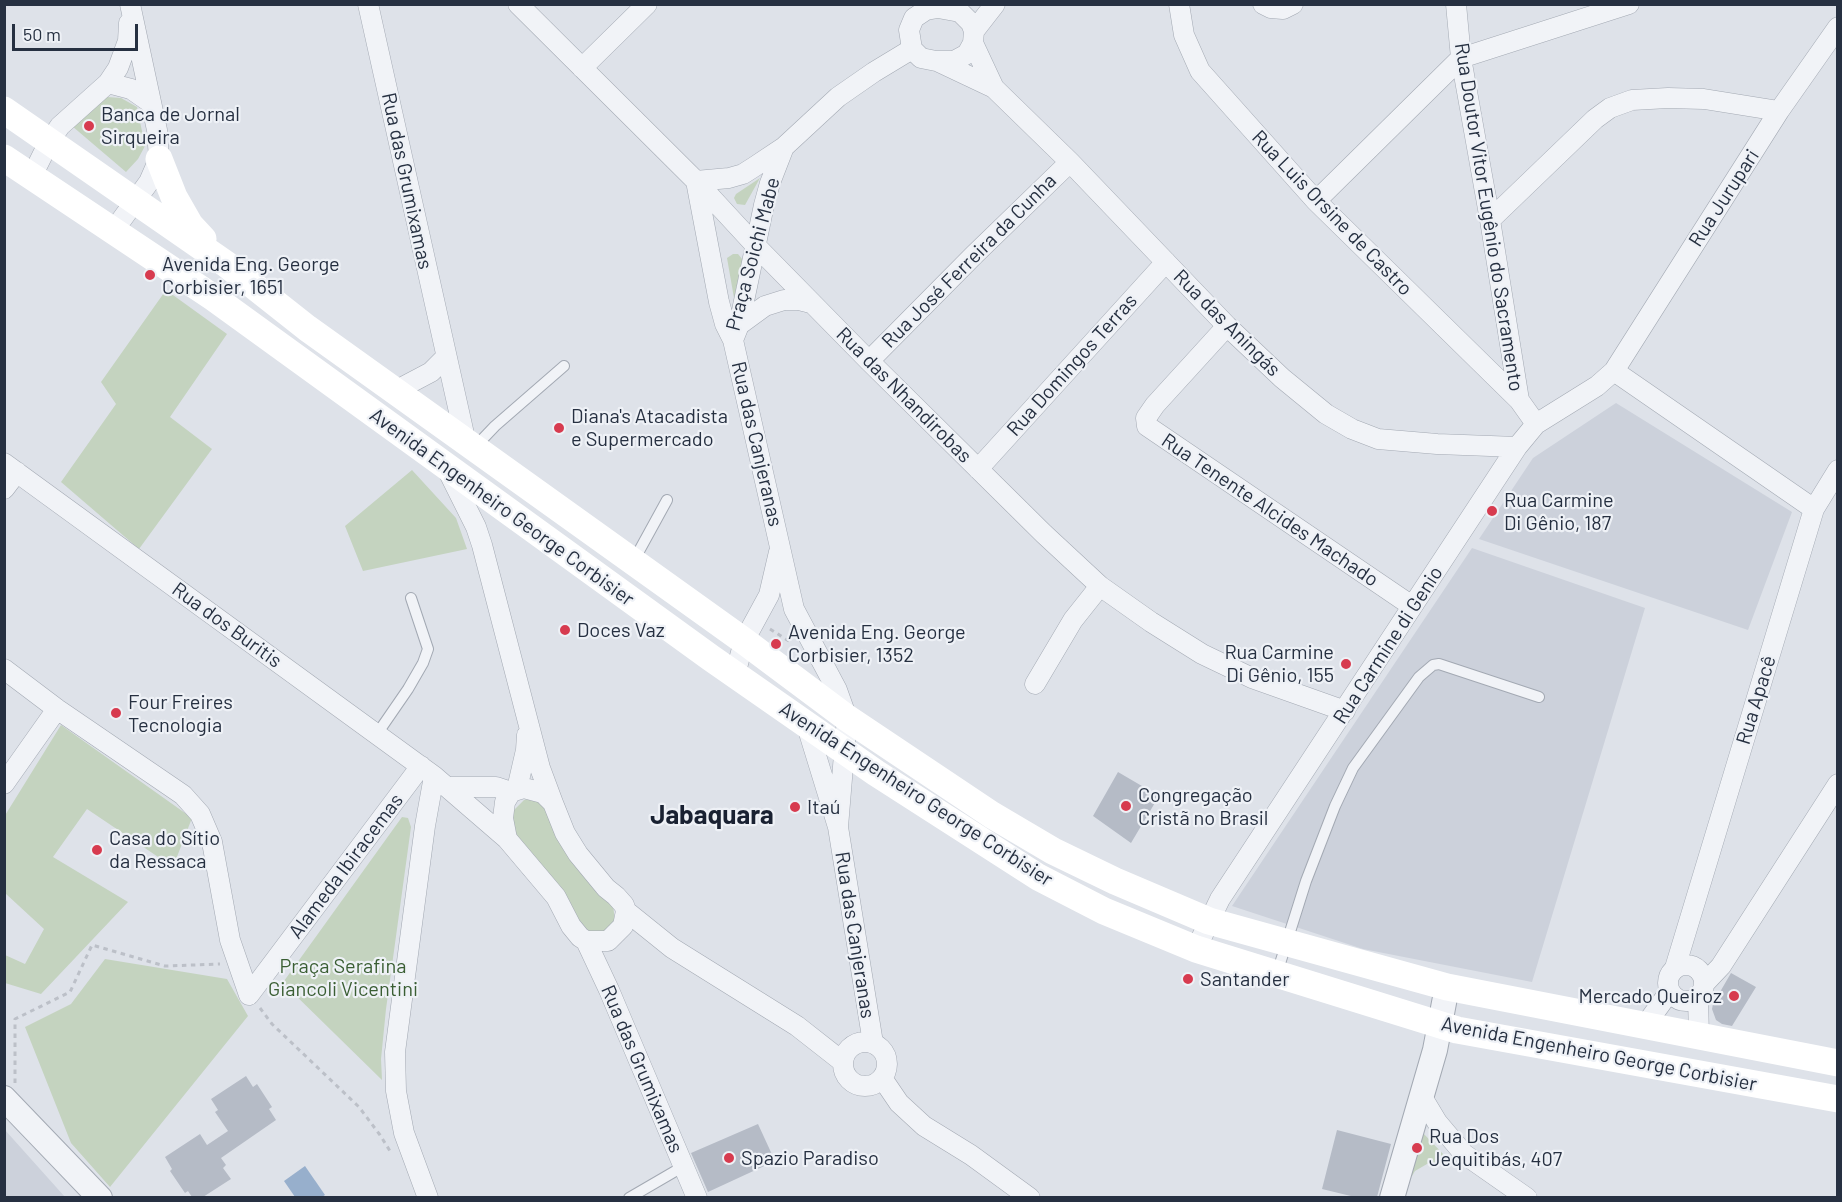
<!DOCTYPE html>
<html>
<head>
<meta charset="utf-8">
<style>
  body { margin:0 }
  #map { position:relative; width:1842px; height:1202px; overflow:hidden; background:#dee2e9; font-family:Barlow,sans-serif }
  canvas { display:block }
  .frame { position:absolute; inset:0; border:6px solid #263041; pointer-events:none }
  .scale { position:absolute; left:12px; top:24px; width:126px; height:27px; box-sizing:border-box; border:3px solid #263041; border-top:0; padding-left:8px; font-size:18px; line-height:21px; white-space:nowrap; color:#263041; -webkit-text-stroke:4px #eef1f6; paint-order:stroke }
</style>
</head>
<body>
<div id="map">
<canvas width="1842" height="1202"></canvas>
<div class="frame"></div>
<div class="scale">50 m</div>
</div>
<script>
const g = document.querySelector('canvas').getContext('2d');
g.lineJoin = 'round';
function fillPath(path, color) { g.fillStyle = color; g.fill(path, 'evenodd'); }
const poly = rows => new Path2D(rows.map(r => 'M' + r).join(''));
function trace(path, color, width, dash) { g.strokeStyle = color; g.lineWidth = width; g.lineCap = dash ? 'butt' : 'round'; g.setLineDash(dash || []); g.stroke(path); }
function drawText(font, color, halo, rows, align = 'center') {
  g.font = font + ' Barlow,sans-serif'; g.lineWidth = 4.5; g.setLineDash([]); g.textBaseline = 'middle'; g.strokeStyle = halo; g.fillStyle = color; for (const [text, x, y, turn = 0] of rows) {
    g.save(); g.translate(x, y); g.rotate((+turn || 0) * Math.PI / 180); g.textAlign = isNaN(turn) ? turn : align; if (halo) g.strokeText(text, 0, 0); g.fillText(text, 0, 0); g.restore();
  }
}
fillPath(poly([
  [1616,403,1792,512,1748,630,1479,539,1533,458],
  [1472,548,1645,608,1532,982,1363,949,1232,906],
  [4,1130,5,1130,65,1197,5,1197]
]), '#ccd1db');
fillPath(poly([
  [107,97,121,98,137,107,145,146,138,159,126,172,72,126],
  [760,178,745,205,737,204,734,198,736,194],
  [733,254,738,254,743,260,734,298,727,258],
  [166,290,227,334,170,417,212,449,139,549,61,482,116,404,101,382],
  [412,470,456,518,467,549,363,571,345,526],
  [61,725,192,818,173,867,87,809,53,857,128,902,41,994,5,983,5,955,25,964,44,929,5,893,4,817],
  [532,798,541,801,613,905,615,921,606,935,584,934,512,835,512,812,524,800],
  [402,817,408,818,411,827,386,1009,381,1059,382,1080,286,986,284,981],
  [105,959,227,979,248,1016,110,1187,71,1143,25,1027,71,1004],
  [1423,1133,1445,1156,1445,1163,1427,1164,1415,1171,1412,1176,1406,1175]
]), '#c4d3bf');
fillPath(poly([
  [305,1166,325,1195,322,1197,295,1197,284,1181]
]), '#97afcc');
fillPath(poly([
  [1118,772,1159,796,1131,843,1093,816],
  [1731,973,1756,987,1732,1026,1722,1024,1716,1020,1712,1009,1713,1004],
  [246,1076,253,1087,257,1084,272,1107,269,1109,276,1120,221,1158,226,1165,223,1168,231,1179,203,1197,192,1197,188,1191,185,1193,170,1171,172,1169,165,1157,200,1134,207,1145,228,1131,215,1112,218,1110,211,1099],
  [758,1124,775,1161,708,1192,691,1153],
  [1337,1130,1391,1144,1377,1197,1355,1197,1322,1189]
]), '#b5bbc6');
const service = poly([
  [475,447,495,426,564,366],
  [633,562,667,500],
  [377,734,408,689,423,663,428,649,411,598],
  [1277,973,1306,881,1335,806,1353,768,1419,677,1433,665,1439,664,1539,697],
  [629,1198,684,1166]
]);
const minor = poly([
  [368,4,466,443],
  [518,4,696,181,756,246,869,361,1044,534,1100,586,1151,622,1202,654,1252,678,1345,711],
  [1179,4,1184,35,1200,71,1316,201,1519,400],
  [1263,4,1271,8,1283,9,1293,4],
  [1456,4,1461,58,1490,220,1519,400,1536,424],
  [938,8,960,12,971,23,974,31,973,43,967,54,954,61,936,61,921,58,912,49,909,30,914,18,926,10,938,8],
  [974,31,995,4],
  [973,43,994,88,1070,162,1227,326,1282,378,1326,414,1352,429,1378,439,1437,444,1517,447],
  [939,62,994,88],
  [582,68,647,4],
  [108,83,131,89,151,103],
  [32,176,49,142,60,126,108,83,118,68,128,41,129,23],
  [1316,201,1461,58,1629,4],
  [1490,220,1595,119,1610,108,1632,100,1668,98,1704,99,1779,111],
  [114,230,149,182,159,159,157,130,130,4],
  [739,325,765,306,784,300,799,300,811,303],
  [1227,326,1155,405,1146,418,1147,426,1412,606],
  [733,340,739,325,764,205,770,183,784,147],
  [869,361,974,255,1070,162],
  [1614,371,1814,509],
  [395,391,431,372,446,357],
  [4,463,434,776,507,839],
  [447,469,476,527,482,545,540,768,553,803],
  [978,469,1166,262],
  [4,489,17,472],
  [4,669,57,709,183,795,200,814,212,842,230,940,249,995],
  [735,675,744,641,769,595,779,552],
  [1035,684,1073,620,1100,586],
  [806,723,838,827,873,1043],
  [4,784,57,709],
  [448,787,496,787,511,792],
  [524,788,543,793,553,803,565,833,578,854,606,888,616,896,624,905,626,911,623,926,608,941,586,941,580,937,571,926,556,897,507,839,503,818,505,802,511,792,524,788],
  [517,789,526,750,527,735],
  [838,827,847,718,837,690,794,609,733,340,725,324,719,302,696,181,729,178,743,174,754,167,784,147,838,97,874,72,912,49],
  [626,911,672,948,797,1026,843,1062],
  [586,941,609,990,697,1198],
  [1196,949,1220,899,1517,447,1536,424,1597,386,1614,371,1779,111,1838,27],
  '1668 983a18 18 0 1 1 36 0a18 18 0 1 1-36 0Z',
  [1675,968,1814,509,1838,470],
  [1704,984,1721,966,1838,784],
  [249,995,421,766],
  [1698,997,1699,1037],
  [1644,1027,1670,991],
  '843 1064a22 22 0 1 1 44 0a22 22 0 1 1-44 0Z',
  [882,1078,899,1103,924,1126,971,1155,1030,1198],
  [1422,1097,1437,1122,1464,1154,1527,1198],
  [428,1198,404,1133,396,1091,395,1052,425,826,434,776]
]);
const tertiary = poly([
  [4,1098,100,1198],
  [1392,1198,1435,1050,1447,987]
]);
trace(service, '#a3a9b3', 12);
trace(minor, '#a3a9b3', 21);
trace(tertiary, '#a3a9b3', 26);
trace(poly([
  [770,629,792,643],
  [260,1008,272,1024,359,1107,380,1135,390,1151],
  [15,1083,15,1019,70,992,92,945,165,966,220,964]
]), '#bcc0c8', 3, [4.5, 4.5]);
trace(service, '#f1f3f7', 10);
trace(minor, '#f1f3f7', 20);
trace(tertiary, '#f1f3f7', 24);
trace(poly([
  [4,110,226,264,307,328,744,641,847,718,992,815,1053,851,1115,881,1209,921,1447,987,1838,1063],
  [4,158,214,298,711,658,876,773,1038,877,1104,911,1196,949,1457,1030,1838,1099],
  [159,159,174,197,190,225,203,239]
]), '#fff', 27);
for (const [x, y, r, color] of [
  [89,126,6,"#d73b4f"],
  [150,275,6,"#d73b4f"],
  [559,428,6,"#d73b4f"],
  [1492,511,6,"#d73b4f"],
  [565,630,6,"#d73b4f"],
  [776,644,6,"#d73b4f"],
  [1346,664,6,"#d73b4f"],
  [116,713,6,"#d73b4f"],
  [1126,806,6,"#d73b4f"],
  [795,807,6,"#d73b4f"],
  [97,850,6,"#d73b4f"],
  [1188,979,6,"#d73b4f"],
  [1734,996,6,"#d73b4f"],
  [1417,1148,6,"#d73b4f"],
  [729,1158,6,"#d73b4f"]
]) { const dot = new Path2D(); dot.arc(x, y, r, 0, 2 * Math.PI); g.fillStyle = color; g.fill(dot); trace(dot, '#eef1f6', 2); }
drawText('20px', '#263041', '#eef1f6', [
  ["Banca de Jornal",101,114],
  ["Sirqueira",101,137],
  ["Avenida Eng. George",162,264],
  ["Corbisier, 1651",162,287],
  ["Diana's Atacadista",571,416],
  ["e Supermercado",571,439],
  ["Rua Carmine",1504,500],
  ["Di Gênio, 187",1504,523],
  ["Doces Vaz",577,630],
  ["Avenida Eng. George",788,632],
  ["Corbisier, 1352",788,655],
  ["Rua Carmine",1334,652,"right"],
  ["Di Gênio, 155",1334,675,"right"],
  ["Four Freires",128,702],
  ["Tecnologia",128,725],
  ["Congregação",1138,795],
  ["Cristã no Brasil",1138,818],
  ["Itaú",807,807],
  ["Casa do Sítio",109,838],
  ["da Ressaca",109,861],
  ["Santander",1200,979],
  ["Mercado Queiroz",1722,996,"right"],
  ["Rua Dos",1429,1136],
  ["Jequitibás, 407",1429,1159],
  ["Spazio Paradiso",741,1158]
], 'left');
drawText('20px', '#263041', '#eef1f6', [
  ["Rua das Grumixamas",407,181,78],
  ["Rua Jurupari",1724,198,-57],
  ["Rua Luis Orsine de Castro",1332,213,46],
  ["Rua Doutor Vitor Eugênio do Sacramento",1489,217,81],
  ["Praça Soichi Mabe",753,254,-75],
  ["Rua José Ferreira da Cunha",969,261,-45],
  ["Rua das Aningás",1227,323,45],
  ["Rua Domingos Terras",1072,365,-48],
  ["Rua das Nhandirobas",904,395,45],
  ["Rua das Canjeranas",757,444,77],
  ["Avenida Engenheiro George Corbisier",502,507,36],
  ["Rua Tenente Alcides Machado",1270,510,34],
  ["Rua dos Buritis",227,625,36],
  ["Rua Carmine di Genio",1388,645,-57],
  ["Rua Apacê",1756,700,-73],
  ["Avenida Engenheiro George Corbisier",916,794,33],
  ["Alameda Ibiracemas",346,866,-53],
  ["Rua das Canjeranas",855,935,81],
  ["Avenida Engenheiro George Corbisier",1599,1054,11],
  ["Rua das Grumixamas",642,1069,67]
]);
drawText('20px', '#3a5e33', '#eef1f6', [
  ["Praça Serafina",343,966],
  ["Giancoli Vicentini",343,989]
]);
drawText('bold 26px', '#192132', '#eef1f6', [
  ["Jabaquara",712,815]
]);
</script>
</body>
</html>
